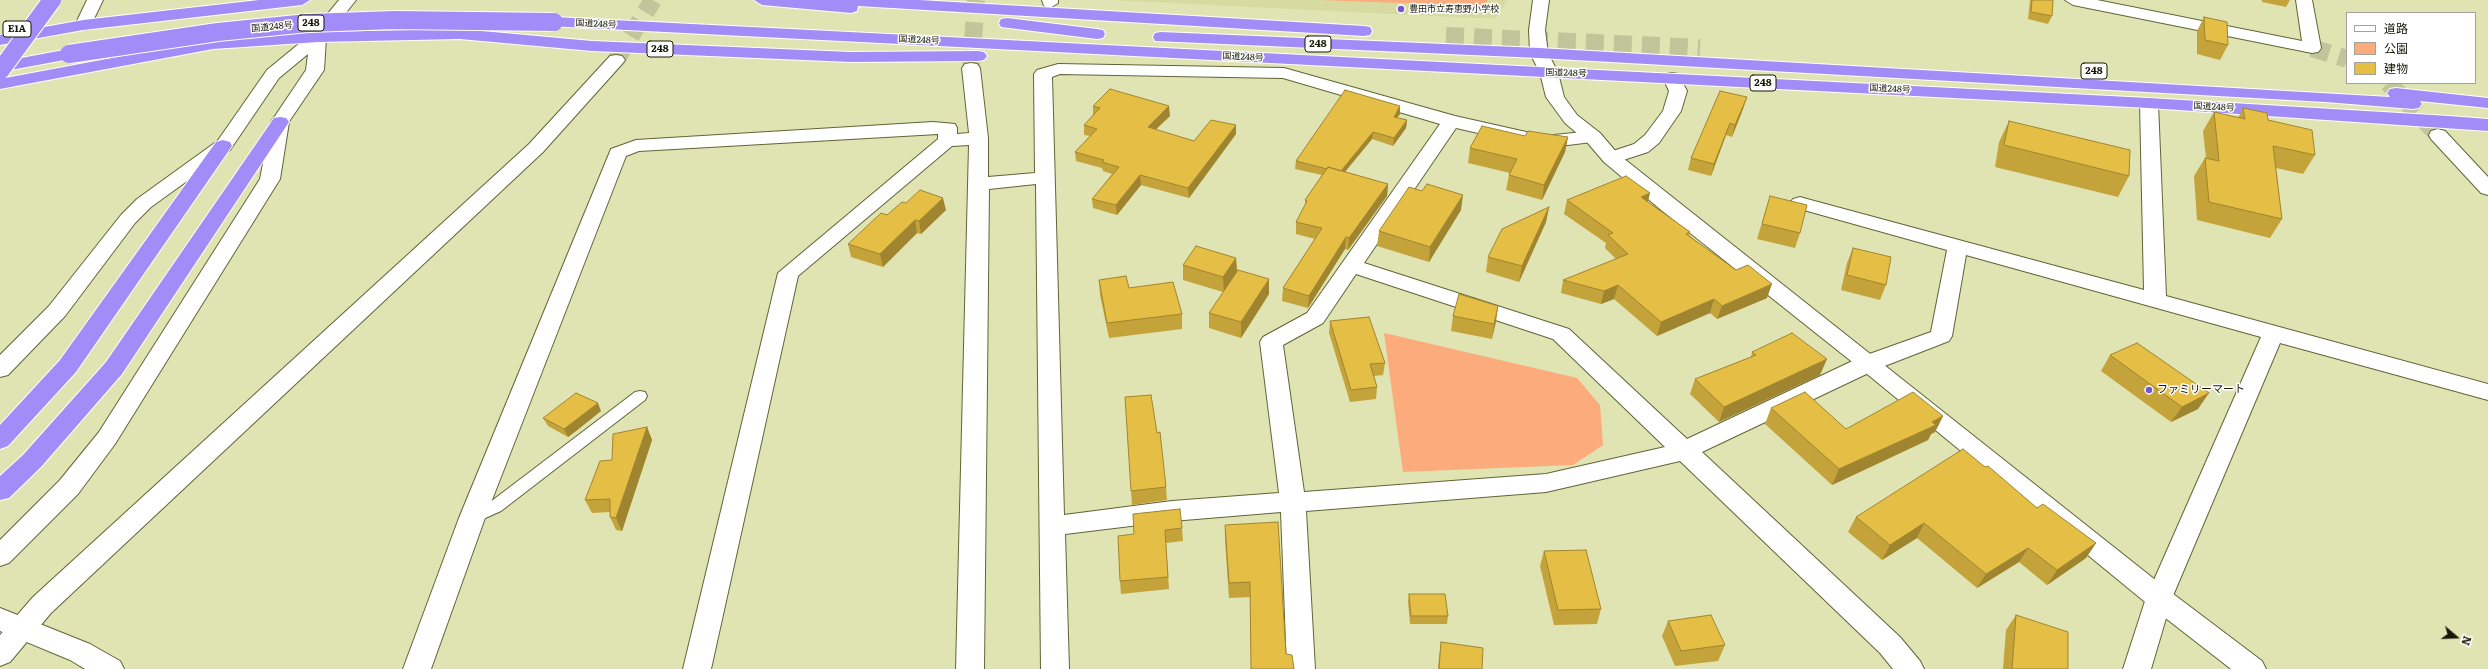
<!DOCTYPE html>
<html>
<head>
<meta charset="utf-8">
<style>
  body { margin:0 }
  #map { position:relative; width:2488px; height:669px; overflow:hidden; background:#e0e4b3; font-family:Literata,"Noto Sans JP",serif }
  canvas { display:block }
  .legend { position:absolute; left:2346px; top:12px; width:130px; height:72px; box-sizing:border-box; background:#fff; border:1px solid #a2a29b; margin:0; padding:5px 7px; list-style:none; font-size:12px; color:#161705 }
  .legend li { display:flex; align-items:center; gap:8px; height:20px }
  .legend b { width:20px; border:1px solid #a2a29b }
  .north { position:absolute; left:2436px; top:617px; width:40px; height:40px; -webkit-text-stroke:3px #fff; paint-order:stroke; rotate:109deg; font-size:11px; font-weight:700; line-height:16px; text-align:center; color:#161705 }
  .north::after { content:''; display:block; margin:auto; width:14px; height:18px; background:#161705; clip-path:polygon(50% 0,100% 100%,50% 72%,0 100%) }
</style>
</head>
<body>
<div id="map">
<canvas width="2488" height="669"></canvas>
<ul class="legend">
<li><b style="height:5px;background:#fff"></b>道路</li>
<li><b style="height:11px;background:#fbab7c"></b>公園</li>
<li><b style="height:11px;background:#e4be45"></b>建物</li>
</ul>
<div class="north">N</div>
</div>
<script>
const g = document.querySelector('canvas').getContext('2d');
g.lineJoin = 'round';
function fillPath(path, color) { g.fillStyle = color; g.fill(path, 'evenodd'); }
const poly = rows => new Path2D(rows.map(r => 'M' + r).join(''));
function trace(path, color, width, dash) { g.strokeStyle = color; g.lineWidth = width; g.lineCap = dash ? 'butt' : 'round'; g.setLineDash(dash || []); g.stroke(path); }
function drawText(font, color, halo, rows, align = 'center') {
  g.font = font + ' Literata,"Noto Sans JP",serif'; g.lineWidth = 3; g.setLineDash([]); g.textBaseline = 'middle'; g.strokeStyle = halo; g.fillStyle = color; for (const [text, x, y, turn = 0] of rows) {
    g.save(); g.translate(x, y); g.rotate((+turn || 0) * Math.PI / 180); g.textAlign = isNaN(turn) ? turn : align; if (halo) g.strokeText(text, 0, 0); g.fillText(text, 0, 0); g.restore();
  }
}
fillPath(poly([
  [1108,0,1508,0,1495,19]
]), '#d7dba2');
fillPath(poly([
  [1319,0,1488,0,1484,6],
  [1384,333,1577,378,1600,405,1603,445,1573,465,1403,472]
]), '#fbab7c');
trace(poly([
  [616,60,653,0],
  [971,68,976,0],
  [2404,99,2438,135]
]), '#c2c599', 18, [18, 10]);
trace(poly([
  [2312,48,2347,59],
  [2388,83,2404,99]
]), '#c2c599', 18, [18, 10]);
trace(poly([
  [1446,36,1700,48]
]), '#c2c599', 18, [18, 10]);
const lane = poly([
  [640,391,645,392,647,396,645,400,501,511,472,524,466,522,464,518,466,514,489,503,635,392,640,391]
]);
const street = poly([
  [87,0,103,0,91,25,89,29,83,30,77,29,75,25,87,0],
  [1042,0,1058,0,1058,3,1050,8,1044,6,1042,0],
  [2296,0,2312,0,2321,48,2318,52,2306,52,2303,48,2296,0],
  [616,55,622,56,625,60,622,64,543,152,51,613,10,662,0,666,0,635,33,597,529,144,610,56,616,55],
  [971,63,977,64,980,68,988,138,988,177,1035,173,1034,74,1037,70,1058,64,1284,68,1455,116,1544,136,1593,131,1600,133,1602,137,1600,141,1544,148,1456,128,1364,263,1569,329,1687,439,1861,357,1931,332,1947,250,1793,207,1790,203,1793,199,1800,197,1807,199,2144,290,2140,103,2143,99,2149,98,2155,99,2158,103,2166,296,2488,384,2488,400,2280,343,2172,598,2151,669,2123,669,2146,598,2261,337,1966,255,1952,336,1949,341,1877,369,1702,452,1900,637,1920,661,1924,669,1893,669,1880,653,1680,461,1546,492,1306,511,1315,669,1287,669,1281,512,1172,521,1065,534,1069,669,1041,669,1036,184,989,189,984,669,956,669,969,145,952,146,798,276,711,669,683,669,778,273,938,139,938,134,639,151,626,156,485,518,431,669,403,669,459,518,611,149,636,140,933,122,955,124,957,128,957,134,969,133,962,68,965,64,971,63],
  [1060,74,1283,78,1440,124,1307,313,1263,337,1260,342,1279,493,1172,501,1064,515,1052,77,1060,74],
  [1356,274,1553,339,1665,447,1546,474,1304,492,1283,345,1323,323,1356,274],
  [1672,73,1678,74,1687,91,1681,111,1659,143,1648,152,1611,164,1604,162,1602,158,1604,154,1634,144,1645,135,1663,111,1669,91,1663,78,1666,74,1672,73],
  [280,117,286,118,289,122,280,179,115,444,78,494,9,563,0,566,0,540,60,480,99,432,260,179,271,122,274,118,280,117],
  [2438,129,2445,131,2488,177,2488,195,2481,193,2431,139,2429,135,2431,131,2438,129],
  [223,140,230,142,232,146,230,150,151,207,135,223,65,316,8,375,0,377,0,355,49,306,121,215,137,199,216,142,223,140]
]);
const secondary = poly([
  [339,0,356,0,326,38,324,70,286,126,274,126,271,122,306,70,308,54,279,78,230,150,216,150,214,146,267,70,312,33,339,0],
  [1533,0,1549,0,1545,30,1548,53,1558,73,1564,97,1577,115,1600,133,1618,154,2168,590,2262,661,2266,669,2231,669,2150,606,1861,369,1660,209,1604,162,1586,141,1565,123,1546,97,1540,73,1530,53,1529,30,1533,0],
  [2065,0,2097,0,2312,43,2318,44,2321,48,2318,52,2312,53,2073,5,2065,0],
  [0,608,90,644,120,661,124,669,85,669,70,660,0,631,0,608]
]);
const highway = poly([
  [259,0,310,0,302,5,83,30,0,45,0,35,83,20,259,0],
  [754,0,919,0,1364,26,1370,27,1372,31,1370,35,1364,36,858,6,857,11,851,13,762,5,754,0],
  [554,17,2149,98,2449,116,2488,119,2488,131,2149,108,548,26,546,22,548,18,554,17],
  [1007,18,1097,29,1103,30,1105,34,1103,38,1097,39,1001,27,999,23,1001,19,1007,18],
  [460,29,592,41,851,52,978,51,984,52,987,56,984,60,978,61,851,62,592,51,460,39,318,42,213,49,0,89,0,79,213,39,318,32,460,29],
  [1161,32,1539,48,2390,97,2387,93,2390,89,2396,88,2488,98,2488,108,2420,101,2422,104,2419,108,2413,109,2325,102,1539,58,1155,41,1153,37,1155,33,1161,32],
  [69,49,75,50,78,54,75,58,0,72,0,62,69,49],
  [280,117,286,118,289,122,122,374,41,467,9,498,0,500,0,476,23,455,106,362,274,118,280,117],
  [223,140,230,142,232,146,76,372,8,446,0,449,0,425,60,360,216,142,223,140]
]);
trace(lane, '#626437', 2);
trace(street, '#626437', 2);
trace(secondary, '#626437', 2);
trace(highway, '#fff', 2);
fillPath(lane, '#fff');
fillPath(street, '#fff');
fillPath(secondary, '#fff');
fillPath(highway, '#a28cf8');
const highwayBridge = poly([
  [69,54,218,32,308,23,395,20,554,22],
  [0,71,52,0]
]);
trace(highwayBridge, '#fff', 20, []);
trace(highwayBridge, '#a28cf8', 18);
fillPath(poly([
  [2030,0,2053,0,2052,16,2048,24,2028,19],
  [2262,0,2290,0,2286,7,2262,2],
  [2204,17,2228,45,2220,60,2197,54,2197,31],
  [1747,97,1743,109,1732,137,1726,135,1711,176,1688,170,1691,158],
  [1093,106,1170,116,1155,130,1194,141,1236,134,1189,198,1141,185,1117,215,1093,208,1092,199,1112,174,1103,171,1102,168,1076,161,1075,152,1090,136,1084,135,1084,125,1093,115],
  [1400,106,1400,114,1397,118,1407,120,1406,128,1393,146,1372,139,1345,172,1388,184,1387,196,1348,250,1345,249,1308,308,1282,301,1283,288,1315,239,1296,234,1296,222,1305,206,1305,200,1322,175,1295,169,1296,161],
  [2243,108,2268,120,2315,155,2303,174,2276,168,2282,219,2270,238,2197,220,2194,176,2205,158,2206,158,2203,131,2214,112,2238,118],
  [2009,121,2129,176,2118,197,1995,167,1999,142],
  [1525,136,1568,137,1565,152,1542,200,1506,190,1509,175,1510,173,1468,163,1470,148],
  [1422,191,1461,210,1429,262,1377,246,1379,231],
  [1770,196,1800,233,1795,248,1757,239],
  [1567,200,1648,202,1690,232,1689,235,1767,298,1717,319,1710,313,1657,336,1614,299,1601,304,1561,293,1563,280,1616,259,1605,248,1606,243,1564,214],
  [906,203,946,210,921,234,917,233,883,267,851,257,848,244],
  [1549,207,1546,222,1519,282,1486,272,1488,257],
  [1853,248,1886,285,1880,300,1841,290,1847,263],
  [1236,258,1237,272,1269,294,1241,338,1209,328,1209,313,1223,292,1183,280,1183,265],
  [1099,280,1129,288,1182,314,1182,329,1109,338,1100,295],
  [1498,306,1492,339,1451,331,1453,316],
  [1330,321,1385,363,1383,375,1374,376,1377,387,1376,399,1350,402,1329,333],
  [1752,352,1820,375,1719,422,1690,394,1695,379,1751,357],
  [2110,355,2198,409,2171,422,2101,371],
  [1771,408,1846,429,1943,416,1935,432,1931,434,1928,440,1832,485,1765,424],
  [601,411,576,431,568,437,548,426,543,418],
  [647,427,652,440,622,531,616,530,610,517,610,512,592,513,585,500,612,460],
  [1157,433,1166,487,1167,500,1132,505,1131,491],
  [1985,467,2037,508,2096,543,2086,558,2047,585,2019,562,1977,588,1917,538,1882,560,1848,532,1856,517],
  [1133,514,1182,528,1183,541,1166,543,1169,589,1121,594,1120,581,1134,534],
  [1225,525,1286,654,1294,669,1251,669,1250,597,1229,598,1225,540],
  [1544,551,1601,609,1597,624,1554,625,1540,566],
  [1409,594,1448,616,1447,624,1410,624,1408,602],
  [2016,615,2068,669,2003,669,2006,630],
  [1668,621,1725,645,1718,661,1675,666,1662,636],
  [1441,642,1482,669,1438,669,1439,657]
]), '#c4a33b');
fillPath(poly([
  [1747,97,1743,109,1732,137,1735,125],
  [1169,106,1170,116,1148,137,1148,127],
  [1400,106,1400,114,1393,124,1394,117],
  [1407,120,1406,128,1393,146,1394,138],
  [1730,123,1726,135,1711,176,1714,164],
  [1236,125,1236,134,1189,198,1188,188],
  [1373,132,1372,139,1339,179,1340,172],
  [1568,137,1565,152,1542,200,1544,185],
  [1140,175,1141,185,1117,215,1116,205],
  [1388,184,1387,196,1348,250,1349,238],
  [1650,193,1647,206,1641,197],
  [1463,195,1461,210,1429,262,1430,247],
  [943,198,946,210,921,234,919,221],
  [1549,207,1546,222,1519,282,1522,266],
  [915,220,917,233,883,267,880,254],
  [1346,237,1345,249,1308,308,1309,296],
  [1236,258,1237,273,1224,292,1223,277],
  [1269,279,1269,294,1241,338,1241,322],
  [1772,284,1767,298,1717,319,1722,306],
  [1618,285,1614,299,1601,304,1604,291],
  [1714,299,1710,313,1657,336,1661,322],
  [1498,306,1496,322,1492,339,1494,324],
  [1827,359,1820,375,1719,422,1724,407],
  [2209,393,2198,409,2171,422,2182,407],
  [598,403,601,411,576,431,568,437,564,429],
  [1943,416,1935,432,1931,434,1928,440,1832,485,1839,469,1932,422],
  [647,427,652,440,622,531,616,518],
  [1924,523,1917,538,1882,560,1890,545],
  [2096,543,2086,558,2047,585,2057,570],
  [2028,548,2019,562,1977,588,1986,574]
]), '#a08530');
const building = poly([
  [2032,0,2053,0,2052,16,2031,12,2032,0],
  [2204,17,2227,22,2228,45,2205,40,2204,17],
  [1110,89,1169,106,1148,127,1194,141,1211,120,1236,125,1188,188,1140,175,1116,205,1092,199,1119,167,1102,162,1104,160,1075,152,1097,129,1084,125,1100,108,1093,106,1110,89],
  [1345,90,1400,106,1394,117,1407,120,1394,138,1373,132,1341,171,1328,167,1327,169,1296,161,1345,90],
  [1720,91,1747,97,1735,125,1730,123,1714,164,1691,158,1720,91],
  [2243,108,2267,113,2268,120,2312,130,2315,155,2273,146,2282,219,2209,202,2205,158,2219,161,2214,112,2245,119,2243,108],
  [2009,121,2130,150,2129,176,2004,145,2009,121],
  [1482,126,1525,136,1528,131,1568,137,1544,185,1509,175,1517,159,1470,148,1482,126],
  [1328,167,1388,184,1349,238,1346,237,1309,296,1283,288,1322,228,1296,222,1307,201,1305,200,1328,167],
  [1626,176,1650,193,1641,197,1690,232,1686,234,1736,270,1748,265,1772,284,1722,306,1714,299,1661,322,1618,285,1604,291,1563,280,1628,254,1608,235,1613,233,1567,200,1626,176],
  [1427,184,1463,195,1430,247,1379,231,1409,187,1422,191,1427,184],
  [920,190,943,198,919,221,915,220,880,254,848,244,881,213,887,215,902,202,906,203,920,190],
  [1770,196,1807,205,1800,233,1762,224,1770,196],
  [1549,207,1522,266,1488,257,1502,229,1549,207],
  [1196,246,1236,258,1223,277,1183,265,1196,246],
  [1853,248,1891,257,1886,285,1847,275,1853,248],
  [1238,270,1269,279,1241,322,1209,313,1238,270],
  [1126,276,1129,288,1173,282,1182,314,1107,323,1099,280,1126,276],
  [1459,294,1498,306,1494,324,1453,316,1459,294],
  [1369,317,1385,363,1370,364,1377,387,1351,390,1330,321,1369,317],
  [1792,333,1827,359,1724,407,1695,379,1756,355,1752,352,1792,333],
  [2137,343,2209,393,2182,407,2110,355,2137,343],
  [1805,392,1846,429,1913,392,1943,416,1932,422,1936,425,1839,469,1771,408,1805,392],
  [576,393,598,403,572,423,564,429,543,418,576,393],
  [1151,395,1157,433,1160,432,1166,487,1131,491,1125,397,1151,395],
  [647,427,616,518,610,517,610,499,585,500,600,461,612,460,613,434,647,427],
  [1963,449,1985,467,1988,466,2037,508,2043,504,2096,543,2057,570,2028,548,1986,574,1924,523,1890,545,1856,517,1963,449],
  [1180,509,1182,528,1165,530,1168,577,1120,581,1118,536,1134,534,1133,514,1180,509],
  [1278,522,1286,654,1292,655,1294,669,1251,669,1250,582,1229,583,1225,525,1278,522],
  [1586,550,1601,609,1558,610,1544,551,1586,550],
  [1409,594,1445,594,1448,616,1411,616,1409,594],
  [1711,615,1725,645,1681,651,1668,621,1711,615],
  [2016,615,2068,632,2068,669,2012,669,2016,615],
  [1441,642,1483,648,1482,669,1439,669,1441,642]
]);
fillPath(building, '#e4be45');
trace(building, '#a08530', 1);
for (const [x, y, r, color] of [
  [1401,9,4,"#7656d0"],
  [2149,390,4,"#7656d0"]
]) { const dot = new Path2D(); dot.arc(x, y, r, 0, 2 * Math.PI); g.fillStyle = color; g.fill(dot); trace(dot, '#fff', 1.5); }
drawText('9px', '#161705', '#fff', [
  ["豊田市立寿恵野小学校",1409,9]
], 'left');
drawText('9px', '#161705', '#fff', [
  ["国道248号",596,24,3],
  ["国道248号",272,27,-5],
  ["国道248号",919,40,3],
  ["国道248号",1243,57,3],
  ["国道248号",1566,73,2],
  ["国道248号",1890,89,3],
  ["国道248号",2214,107,3]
]);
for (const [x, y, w] of [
  [311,23,26],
  [17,29,28],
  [1318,44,26],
  [660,49,26],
  [2094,71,26],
  [1763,83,26]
]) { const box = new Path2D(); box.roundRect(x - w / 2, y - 8, w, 16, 3); g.fillStyle = '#fff'; g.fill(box); trace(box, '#161705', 1); }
drawText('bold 10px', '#161705', null, [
  ["248",311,23],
  ["E1A",17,29],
  ["248",1318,44],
  ["248",660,49],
  ["248",2094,71],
  ["248",1763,83]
]);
drawText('11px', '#161705', '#fff', [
  ["ファミリーマート",2157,390]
], 'left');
</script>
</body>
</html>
